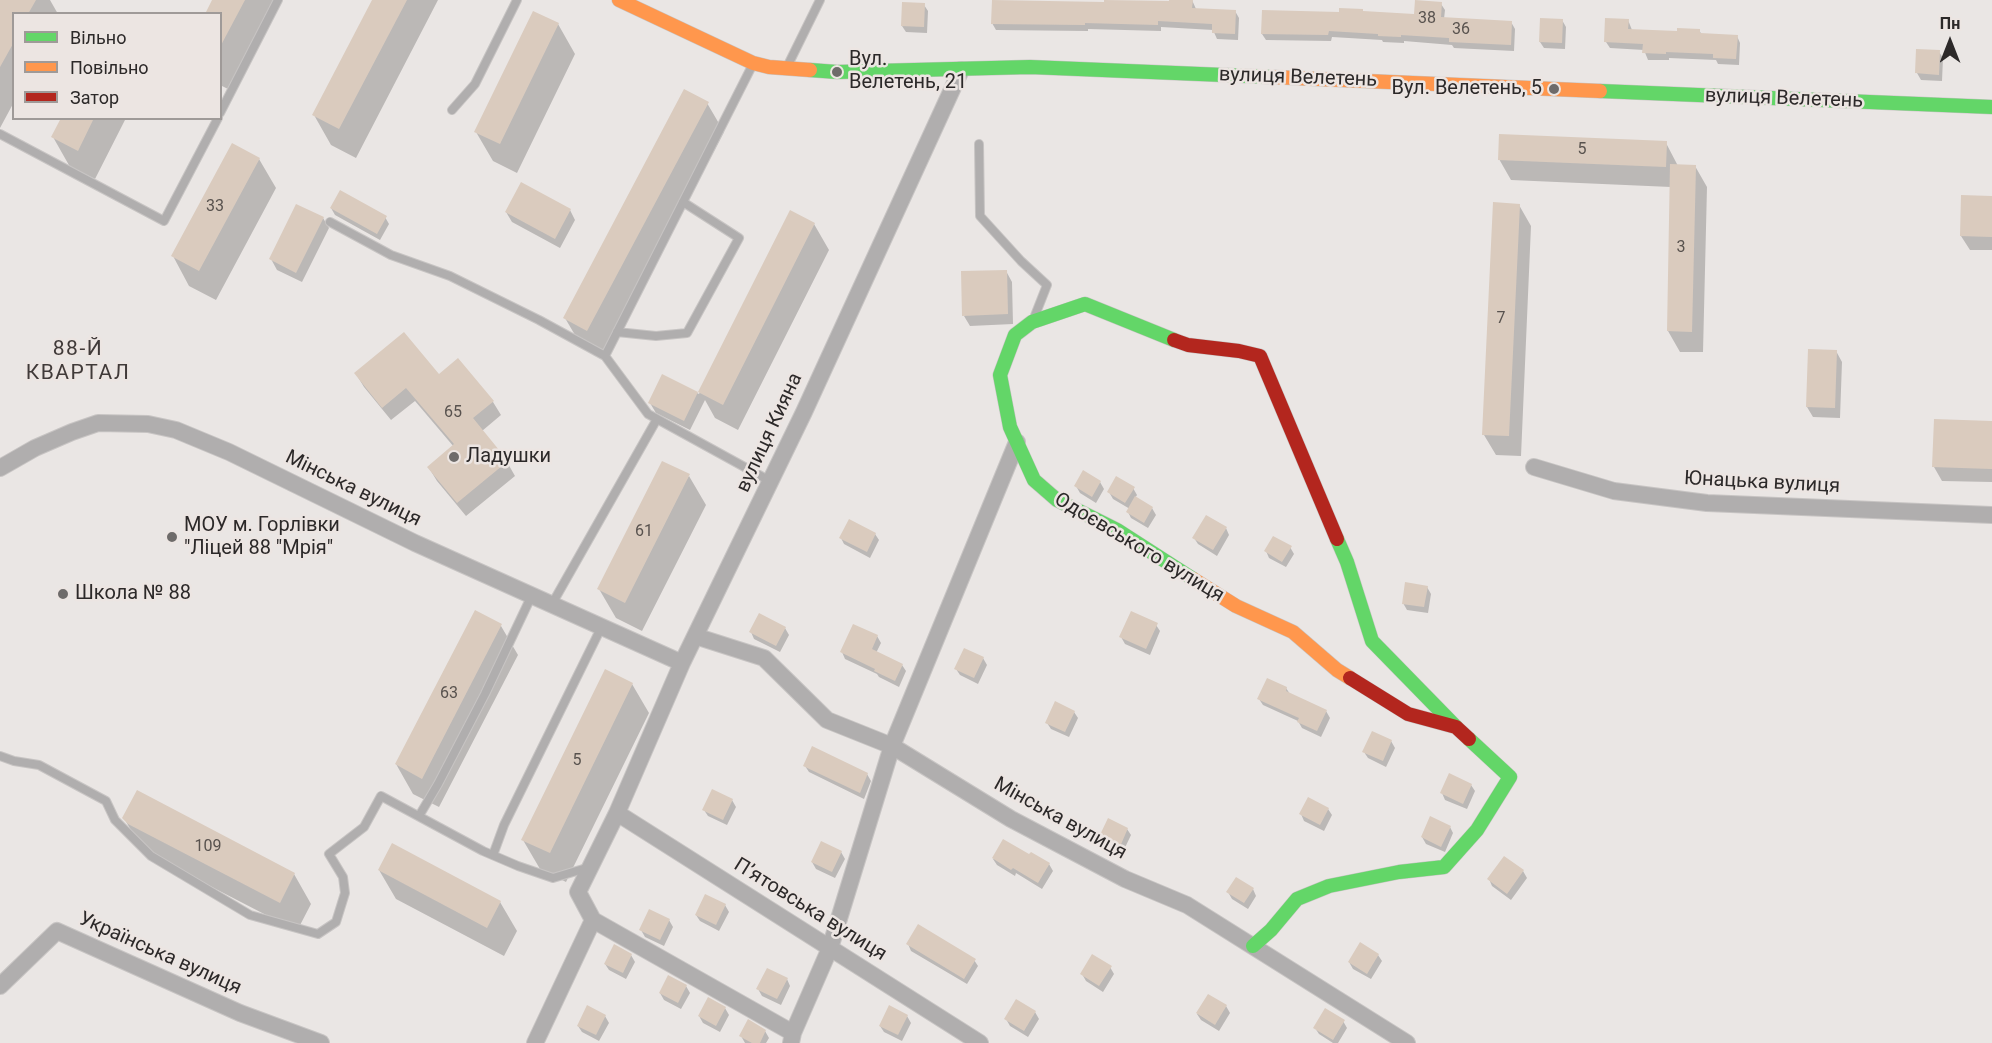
<!DOCTYPE html>
<html>
<head>
<meta charset="utf-8">
<style>
  body { margin:0 }
  #map { position:relative; width:1992px; height:1043px; overflow:hidden; background:#eae6e4; font-family:Roboto,sans-serif }
  canvas { display:block }
  .legend { position:absolute; left:12px; top:12px; width:210px; height:108px; box-sizing:border-box; background:#ece5e2; border:2px solid #9f9a98; margin:0; padding:8px 10px; list-style:none; font-size:18px; color:#2c2929 }
  .legend li { display:flex; align-items:center; gap:12px; height:30px }
  .legend b { width:30px; border:2px solid #9f9a98 }
  .north { position:absolute; left:1920px; top:12px; width:60px; height:60px; -webkit-text-stroke:4px #ece5e2; paint-order:stroke; rotate:0deg; font-size:16px; font-weight:700; line-height:24px; text-align:center; color:#2c2929 }
  .north::after { content:''; display:block; margin:auto; width:21px; height:27px; background:#2c2929; clip-path:polygon(50% 0,100% 100%,50% 72%,0 100%) }
</style>
</head>
<body>
<div id="map">
<canvas width="1992" height="1043"></canvas>
<ul class="legend">
<li><b style="height:8px;background:#63d668"></b>Вільно</li>
<li><b style="height:8px;background:#ff974d"></b>Повільно</li>
<li><b style="height:8px;background:#b3261e"></b>Затор</li>
</ul>
<div class="north">Пн</div>
</div>
<script>
const g = document.querySelector('canvas').getContext('2d');
g.lineJoin = 'round';
function fillPath(path, color) { g.fillStyle = color; g.fill(path, 'evenodd'); }
const poly = rows => new Path2D(rows.map(r => 'M' + r).join(''));
function trace(path, color, width, dash) { g.strokeStyle = color; g.lineWidth = width; g.lineCap = dash ? 'butt' : 'round'; g.setLineDash(dash || []); g.stroke(path); }
function drawText(font, color, halo, rows, align = 'center') {
  g.font = font + ' Roboto,sans-serif'; g.lineWidth = 5; g.setLineDash([]); g.textBaseline = 'middle'; g.strokeStyle = halo; g.fillStyle = color; for (const [text, x, y, turn = 0] of rows) {
    g.save(); g.translate(x, y); g.rotate((+turn || 0) * Math.PI / 180); g.textAlign = isNaN(turn) ? turn : align; if (halo) g.strokeText(text, 0, 0); g.fillText(text, 0, 0); g.restore();
  }
}
fillPath(poly([
  [2,0,50,0,58,14,14,14,14,102,0,128,0,3],
  [214,0,277,0,230,90,220,85,220,14],
  [374,0,438,0,356,158,331,145,314,115],
  [1171,0,1192,0,1196,9,1235,11,1239,18,1238,40,1217,39,1213,30,1161,27,1161,31,1088,29,1088,31,996,30,992,23,1171,3],
  [1441,4,1445,10,1444,19,1511,22,1515,29,1514,51,1454,48,1452,45,1404,41,1404,43,1383,42,1382,40,1332,37,1331,41,1266,40,1262,34,1363,13,1416,15],
  [924,5,928,11,927,33,906,32,902,26],
  [1562,20,1566,27,1565,49,1544,48,1540,42],
  [1628,20,1632,30,1678,32,1699,30,1702,35,1737,36,1740,43,1739,65,1718,64,1716,60,1669,58,1669,60,1648,60,1644,50,1610,48,1606,42],
  [558,24,575,54,517,173,493,161,476,132],
  [1939,52,1943,58,1942,81,1921,80,1917,73],
  [707,103,724,132,604,360,582,347,565,318],
  [62,118,126,118,95,179,70,167,53,137],
  [1666,143,1678,166,1695,166,1707,187,1703,352,1680,352,1668,331,1671,187,1511,180,1499,159],
  [259,159,276,188,216,300,189,286,173,256],
  [1992,197,1992,250,1970,250,1961,236],
  [1519,205,1531,226,1521,456,1496,455,1484,435],
  [331,208,385,217,389,224,380,240,335,215],
  [570,210,575,220,560,248,512,222,506,212],
  [790,212,814,224,829,250,738,430,715,418,705,400,690,430,656,413,650,403,663,376,699,394],
  [323,218,329,228,302,282,277,270,271,259],
  [1006,271,1012,282,1013,324,970,326,964,316],
  [1836,351,1842,362,1840,418,1813,417,1807,407],
  [356,374,439,376,493,402,501,415,482,431,507,462,515,476,466,516,437,481,429,468,454,447,415,401,391,420,364,387],
  [1992,422,1992,482,1942,481,1934,467],
  [1084,473,1100,482,1104,489,1096,503,1080,493,1076,486],
  [689,476,706,505,642,631,616,618,599,589],
  [1133,488,1137,495,1135,498,1152,508,1156,515,1148,528,1131,518,1128,512,1130,509,1113,499,1109,492],
  [1226,528,1229,535,1217,556,1198,544,1194,538],
  [875,534,879,540,870,558,844,544,841,538],
  [1290,547,1294,554,1286,567,1269,558,1266,551],
  [1427,587,1431,594,1428,613,1407,610,1403,603],
  [476,612,501,626,518,655,439,807,413,794,396,764],
  [1156,625,1160,631,1150,655,1125,644,1121,637],
  [785,628,789,635,780,652,754,639,751,632],
  [877,636,881,643,876,653,902,665,906,671,899,687,879,677,877,674,845,659,842,652],
  [983,658,987,665,978,684,960,675,956,669],
  [632,684,649,713,566,882,540,869,523,840],
  [1286,688,1290,694,1326,711,1330,718,1321,737,1302,728,1298,721,1263,705,1259,699],
  [1074,712,1078,718,1069,737,1051,729,1047,723],
  [1391,741,1395,748,1386,767,1368,758,1364,752],
  [838,762,867,774,871,781,864,799,809,772,805,766],
  [1471,785,1475,791,1467,809,1445,800,1442,793],
  [137,792,294,874,311,904,297,931,146,853,141,848,124,818],
  [732,800,736,807,727,825,708,816,704,810],
  [1328,809,1332,815,1324,831,1304,821,1301,814],
  [1450,827,1453,833,1445,852,1426,844,1422,837],
  [1127,829,1131,835,1122,854,1104,846,1100,839],
  [841,852,845,859,835,878,816,869,812,862],
  [1031,854,1049,864,1053,871,1042,889,1016,873,1015,876,997,865,993,859,1030,856],
  [1505,858,1523,871,1527,878,1511,900,1492,886,1489,879],
  [379,870,500,902,517,931,504,956,396,899],
  [1253,889,1256,896,1248,909,1232,899,1228,892],
  [725,905,729,912,719,931,700,921,696,915],
  [669,920,673,927,664,946,645,937,641,930],
  [908,944,974,960,978,966,967,984,911,951],
  [631,955,635,962,626,979,609,970,605,964],
  [1378,955,1382,961,1371,979,1353,969,1349,962],
  [1110,967,1114,974,1103,992,1086,981,1082,974],
  [787,979,790,986,781,1005,762,996,758,989],
  [686,986,690,993,681,1009,664,1000,660,993],
  [1208,996,1226,1006,1230,1013,1219,1031,1201,1020,1197,1014],
  [725,1008,729,1015,720,1032,703,1023,699,1016],
  [1035,1012,1039,1019,1028,1037,1010,1026,1006,1019],
  [605,1016,609,1023,599,1041,582,1032,578,1026],
  [907,1016,911,1023,902,1041,884,1032,880,1026],
  [1343,1021,1347,1028,1338,1043,1333,1043,1319,1034,1315,1028],
  [765,1031,769,1038,766,1043,745,1043,741,1036]
]), '#0003');
fillPath(poly([
  [0,0,36,0,28,14,14,14,14,42,0,67],
  [212,0,245,0,220,47,220,14,205,14],
  [372,0,407,0,339,129,312,115],
  [992,0,1104,2,1104,0,1169,1,1169,0,1193,0,1192,8,1236,10,1235,34,1212,33,1212,24,1158,21,1158,25,1085,23,1085,25,991,24],
  [1415,0,1442,2,1441,17,1512,21,1511,45,1449,42,1449,38,1401,35,1401,37,1378,36,1378,34,1329,31,1328,35,1261,34,1262,10,1339,12,1339,8,1363,9,1363,11,1414,14],
  [902,2,925,3,924,27,901,26],
  [533,11,559,23,500,144,474,132],
  [1540,18,1563,19,1562,43,1539,42],
  [1605,18,1629,19,1628,29,1677,31,1677,28,1700,29,1700,33,1738,35,1736,59,1713,58,1713,54,1666,52,1666,54,1642,53,1643,44,1604,42],
  [1916,49,1940,50,1939,75,1915,73],
  [684,89,709,102,587,331,563,318],
  [61,118,94,118,78,151,51,137],
  [1499,134,1667,141,1666,167,1498,160],
  [232,143,260,158,199,271,171,256],
  [1670,164,1696,165,1692,332,1667,331],
  [521,182,571,209,555,239,505,212],
  [340,190,387,216,377,234,330,208],
  [1961,195,1992,196,1992,237,1960,236],
  [1493,202,1520,204,1509,436,1482,435],
  [296,204,324,217,296,273,269,259],
  [790,210,815,223,723,405,698,392],
  [1007,270,1008,314,962,316,961,271],
  [404,332,439,374,458,358,494,401,473,418,508,461,457,503,427,467,454,444,406,388,382,408,354,373],
  [1808,349,1837,350,1835,408,1806,407],
  [662,374,698,392,684,421,648,403],
  [1934,419,1992,421,1992,469,1932,467],
  [662,461,690,474,625,603,597,589],
  [1083,470,1101,481,1092,497,1074,486],
  [1116,476,1135,487,1125,503,1107,492],
  [1135,496,1153,507,1144,523,1126,512],
  [1206,515,1227,527,1213,550,1192,538],
  [849,519,876,533,867,552,839,538],
  [1273,536,1292,546,1282,562,1264,551],
  [1405,582,1428,586,1424,607,1402,604],
  [475,610,502,624,422,779,395,764],
  [1131,611,1158,623,1146,649,1119,637],
  [759,613,786,627,776,646,749,632],
  [853,624,878,635,872,649,903,664,895,681,874,671,875,669,840,652],
  [964,648,984,657,974,678,954,669],
  [605,669,633,683,550,853,521,840],
  [1267,678,1287,687,1286,691,1327,710,1317,731,1297,722,1299,718,1257,699],
  [1055,701,1075,711,1065,732,1045,723],
  [1372,731,1392,740,1383,761,1362,752],
  [812,746,868,773,860,793,803,766],
  [1449,773,1472,784,1463,804,1440,793],
  [712,789,733,799,723,820,702,810],
  [137,790,295,873,280,903,128,824,122,818],
  [1308,797,1329,808,1320,825,1299,814],
  [1430,816,1451,826,1441,847,1421,837],
  [1108,818,1128,828,1119,849,1098,839],
  [1003,839,1029,854,1031,852,1050,863,1038,883,1013,868,1011,870,992,858],
  [821,841,842,851,832,872,811,862],
  [392,843,501,901,487,928,378,870],
  [1504,856,1524,870,1507,894,1487,879],
  [1236,877,1254,888,1244,903,1226,892],
  [705,894,726,904,716,925,695,915],
  [649,909,670,919,660,940,639,930],
  [918,924,976,959,964,979,906,944],
  [1360,942,1379,954,1367,974,1348,962],
  [614,944,632,954,623,973,604,964],
  [1092,954,1112,966,1099,986,1080,974],
  [767,968,788,978,777,999,756,989],
  [668,975,687,985,678,1003,659,993],
  [1208,994,1227,1005,1215,1025,1196,1013],
  [708,997,726,1007,716,1026,698,1016],
  [1016,999,1036,1011,1024,1031,1004,1019],
  [587,1005,606,1015,596,1035,577,1026],
  [889,1005,908,1015,898,1035,879,1026],
  [1325,1008,1345,1020,1333,1040,1313,1028],
  [748,1019,766,1030,760,1043,752,1043,739,1036]
]), '#dacbbe');
const lane = poly([
  [787,67,820,0],
  [452,110,475,84,517,0],
  [220,113,278,0],
  [0,134,164,221,218,118],
  [979,144,980,216,1021,261,1047,285,1034,318],
  [330,222,391,255,450,276,539,320,605,356,648,414,770,481],
  [617,332,656,336,687,333,739,238,683,202],
  [605,356,753,64],
  [552,604,657,419],
  [0,756,14,761,39,765,106,801,115,820,151,856,250,915,318,934,336,922,345,893,343,877,329,854,364,827,381,796,483,851,518,866,553,878,590,867],
  [419,816,438,784,485,694,532,595],
  [493,855,504,825,602,626]
]);
const street = poly([
  [1534,467,1614,491,1707,503,1992,515],
  [0,468,35,448,72,432,98,423,148,424,176,430,229,452,415,543,682,663],
  [695,636,764,658,827,720,892,746,1011,819,1125,879,1187,905,1407,1043],
  [617,813,980,1043],
  [593,920,793,1033],
  [0,986,57,931,240,1013,321,1043],
  [535,1043,593,920,578,892,617,813,682,663,804,412,961,70],
  [791,1043,793,1033,830,948,892,746,1017,442]
]);
const fast = poly([
  [810,70,837,72,1030,67,1272,77],
  [1600,91,1992,107],
  [1174,340,1085,304,1032,322,1015,335,1000,375,1010,427,1034,480,1057,500,1117,530,1193,579],
  [1337,539,1347,562,1372,641,1456,727],
  [1253,946,1271,930,1297,899,1329,886,1399,872,1444,867,1477,830,1510,777,1469,739]
]);
const slow = poly([
  [619,0,753,63,769,67,810,70],
  [1272,77,1600,91],
  [1193,579,1236,606,1293,632,1337,670,1350,678]
]);
const jam = poly([
  [1174,340,1188,345,1239,351,1260,356,1337,539],
  [1350,678,1408,714,1456,727,1469,739]
]);
trace(lane, '#c7c4c3', 10);
trace(street, '#c7c4c3', 18);
trace(fast, '#c7c4c3', 15);
trace(slow, '#c7c4c3', 15);
trace(jam, '#c7c4c3', 15);
trace(lane, '#b0aeae', 8);
trace(street, '#b0aeae', 16);
trace(fast, '#63d668', 14);
trace(slow, '#ff974d', 14);
trace(jam, '#b3261e', 14);
for (const [x, y, r, color] of [
  [837,72,6,"#6e6b6a"],
  [1554,89,6,"#6e6b6a"],
  [454,457,6,"#6e6b6a"],
  [172,537,6,"#6e6b6a"],
  [63,594,6,"#6e6b6a"]
]) { const dot = new Path2D(); dot.arc(x, y, r, 0, 2 * Math.PI); g.fillStyle = color; g.fill(dot); trace(dot, '#ece5e2', 2); }
drawText('16px', '#58524e', null, [
  ["38",1427,19],
  ["36",1461,30],
  ["5",1582,150],
  ["33",215,207],
  ["3",1681,248],
  ["7",1501,319],
  ["65",453,413],
  ["61",644,532],
  ["63",449,694],
  ["5",577,761],
  ["109",208,847]
]);
drawText('20px', '#2c2929', '#ece5e2', [
  ["Вул.",849,60],
  ["Велетень, 21",849,83],
  ["Вул. Велетень, 5",1542,89,"right"],
  ["Ладушки",466,457],
  ["МОУ м. Горлівки",184,526],
  ["\"Ліцей 88 \"Мрія\"",184,549],
  ["Школа № 88",75,594]
], 'left');
drawText('20px', '#2c2929', '#ece5e2', [
  ["вулиця Велетень",1298,78,2],
  ["вулиця Велетень",1784,99,2],
  ["вулиця Кияна",770,433,-65],
  ["Юнацька вулиця",1762,483,3],
  ["Мінська вулиця",353,489,26],
  ["Одоєвського вулиця",1139,548,31],
  ["Мінська вулиця",1060,819,29],
  ["П’ятовська вулиця",810,910,32],
  ["Українська вулиця",160,954,24]
]);
g.letterSpacing = '1.5px';
drawText('21px', '#403a39', '#ece5e2', [
  ["88-Й",78,350],
  ["КВАРТАЛ",78,374]
]);
g.letterSpacing = '0px';
</script>
</body>
</html>
